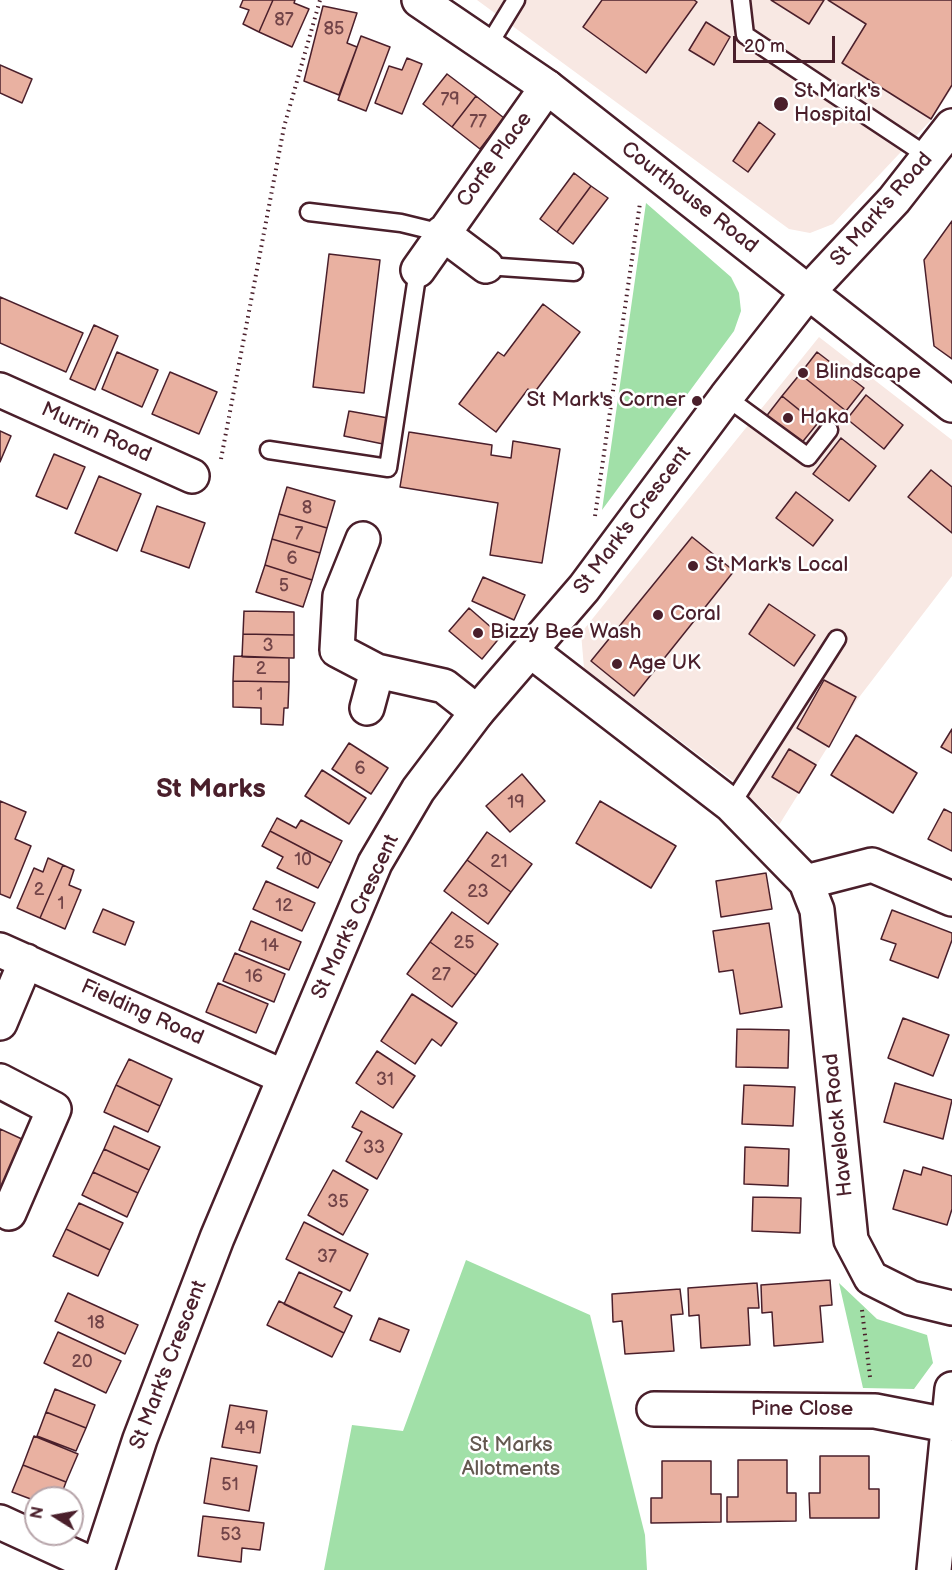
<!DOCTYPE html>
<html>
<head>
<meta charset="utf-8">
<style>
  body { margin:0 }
  #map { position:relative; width:952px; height:1570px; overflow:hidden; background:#fff; font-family:"Balsamiq Sans",sans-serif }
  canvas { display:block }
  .north { position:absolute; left:24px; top:1486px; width:60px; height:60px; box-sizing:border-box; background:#fff; border:2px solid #b7a5aa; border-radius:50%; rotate:281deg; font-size:16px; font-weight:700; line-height:24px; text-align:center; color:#4a1f2b }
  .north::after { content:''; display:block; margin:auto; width:21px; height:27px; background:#4a1f2b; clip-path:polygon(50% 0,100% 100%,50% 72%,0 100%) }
  .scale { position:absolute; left:733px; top:36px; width:102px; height:27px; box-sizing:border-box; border:3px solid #4a1f2b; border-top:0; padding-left:8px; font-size:18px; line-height:21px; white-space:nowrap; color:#4a1f2b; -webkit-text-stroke:4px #fff; paint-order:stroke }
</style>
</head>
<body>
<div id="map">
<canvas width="952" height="1570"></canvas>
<div class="north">N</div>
<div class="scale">20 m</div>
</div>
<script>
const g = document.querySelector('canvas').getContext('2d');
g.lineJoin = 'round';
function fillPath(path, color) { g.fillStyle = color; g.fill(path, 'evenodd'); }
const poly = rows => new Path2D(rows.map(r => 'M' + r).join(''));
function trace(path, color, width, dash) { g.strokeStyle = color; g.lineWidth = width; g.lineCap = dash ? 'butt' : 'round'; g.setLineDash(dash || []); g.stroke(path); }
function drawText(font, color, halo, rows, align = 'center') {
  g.font = font + ' "Balsamiq Sans",sans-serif'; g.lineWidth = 5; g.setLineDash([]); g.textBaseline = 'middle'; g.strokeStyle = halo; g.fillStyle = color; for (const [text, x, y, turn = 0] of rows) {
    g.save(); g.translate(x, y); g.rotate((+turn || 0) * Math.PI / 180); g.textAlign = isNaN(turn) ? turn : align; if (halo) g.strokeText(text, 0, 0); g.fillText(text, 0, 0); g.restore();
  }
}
fillPath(poly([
  [477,0,952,0,952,88,932,119,833,224,810,233,789,229],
  [819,337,952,440,952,576,857,700,779,825,732,780,584,668,581,633]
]), '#f8e8e3');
fillPath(poly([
  [646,203,731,277,739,293,741,311,734,331,602,510],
  [466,1260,590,1315,645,1535,647,1570,324,1570,352,1425,403,1431],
  [839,1283,877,1319,927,1335,933,1363,914,1389,863,1388]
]), '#a1e0a8');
const building = poly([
  [243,0,273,0,259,32,243,24,249,10,240,7,243,0],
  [273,0,295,0,294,3,309,9,292,47,259,32,273,0],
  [602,0,694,0,697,2,646,73,583,27,602,0],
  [771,0,824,0,809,24,771,0],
  [828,0,952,0,952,85,931,119,842,63,866,24,828,0],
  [323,6,357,13,347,43,357,47,339,95,304,81,323,6],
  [706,22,730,37,714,65,689,50,706,22],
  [361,36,390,47,366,111,338,100,361,36],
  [407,58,422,64,402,114,375,103,389,66,402,70,407,58],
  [0,65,32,79,22,103,0,93,0,65],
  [447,74,476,96,452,127,423,104,447,74],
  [476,96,504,118,480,149,452,127,476,96],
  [759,122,775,134,748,172,733,161,759,122],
  [574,173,591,186,557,232,540,219,574,173],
  [591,186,608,198,573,244,557,232,591,186],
  [952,221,952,359,934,346,924,260,952,221],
  [329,254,380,260,364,393,313,387,329,254],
  [0,297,83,333,66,372,0,343,0,297],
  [543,304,580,332,534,393,528,389,496,432,459,404,498,352,504,356,543,304],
  [94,325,118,336,95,390,70,379,94,325],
  [117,352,158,370,142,407,102,389,117,352],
  [817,352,864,388,846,411,800,374,817,352],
  [170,372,217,392,199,434,152,414,170,372],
  [800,374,846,411,835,425,821,414,814,422,782,396,800,374],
  [866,395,903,425,884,449,847,419,866,395],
  [782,396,817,424,800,445,765,418,782,396],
  [349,411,388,418,383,444,344,436,349,411],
  [0,431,11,436,0,462,0,431],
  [409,432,492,445,491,455,511,458,513,441,560,449,542,563,490,555,498,503,400,487,409,432],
  [841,438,876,466,849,501,813,474,841,438],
  [54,454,85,467,67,509,36,496,54,454],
  [931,470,952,487,952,533,908,497,931,470],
  [99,476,141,494,117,551,75,533,99,476],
  [287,487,335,501,327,528,279,514,287,487],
  [796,492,833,520,813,546,776,518,796,492],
  [157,506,205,523,189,568,141,551,157,506],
  [279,514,327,528,320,553,272,539,279,514],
  [692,537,734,571,634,696,591,661,692,537],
  [272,539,320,553,312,580,265,565,272,539],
  [265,565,312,580,303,607,256,592,265,565],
  [483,577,525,595,514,620,472,601,483,577],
  [769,604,815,635,794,666,749,634,769,604],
  [469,608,501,636,482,659,449,631,469,608],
  [244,611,294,612,294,635,243,634,244,611],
  [243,634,294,635,294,658,242,657,243,634],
  [234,656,289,658,289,682,233,681,234,656],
  [824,680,856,697,829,747,797,728,824,680],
  [233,681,289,682,288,708,284,708,283,725,261,724,261,708,233,707,233,681],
  [952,729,952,753,941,747,952,729],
  [856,735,917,773,893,813,831,775,856,735],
  [349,743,388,768,371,794,332,769,349,743],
  [789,749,816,765,799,793,772,777,789,749],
  [322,770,366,798,349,824,305,796,322,770],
  [522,774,545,801,510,832,486,806,522,774],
  [0,801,26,812,15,839,31,846,10,898,0,894,0,801],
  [600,801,676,846,651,888,576,843,600,801],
  [944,809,952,813,952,851,928,839,944,809],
  [277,818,296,828,301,820,342,841,331,863,270,831,277,818],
  [270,831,331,863,318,888,277,868,283,857,262,846,270,831],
  [487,832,532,864,511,892,467,860,487,832],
  [48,858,63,865,40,918,17,908,34,868,43,872,48,858],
  [467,860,511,892,488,924,444,891,467,860],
  [63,865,74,870,69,885,81,890,65,929,40,918,63,865],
  [766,873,772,909,721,917,716,881,766,873],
  [266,881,315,903,302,931,253,909,266,881],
  [103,909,134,922,125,945,93,932,103,909],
  [892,910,952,933,952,940,938,978,890,960,896,944,881,939,892,910],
  [452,912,498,944,476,975,430,942,452,912],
  [251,921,301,942,289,970,239,950,251,921],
  [769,923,782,1007,740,1014,733,970,719,972,713,931,769,923],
  [430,942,476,975,452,1007,407,974,430,942],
  [235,953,285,974,274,1002,223,981,235,953],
  [218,983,268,1004,256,1033,206,1012,218,983],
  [412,994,457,1023,441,1046,432,1039,415,1064,381,1041,412,994],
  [903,1018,949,1035,933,1076,888,1058,903,1018],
  [737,1029,789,1030,788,1068,736,1067,737,1029],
  [377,1051,415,1076,393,1108,356,1083,377,1051],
  [129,1059,172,1079,160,1106,116,1085,129,1059],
  [895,1083,952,1100,943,1139,884,1122,895,1083],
  [116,1085,160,1106,148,1132,104,1112,116,1085],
  [744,1085,795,1087,793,1126,742,1124,744,1085],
  [361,1111,402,1134,377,1179,346,1161,362,1132,352,1127,361,1111],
  [114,1126,160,1147,149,1170,104,1149,114,1126],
  [0,1129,24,1140,2,1188,0,1187,0,1129],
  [745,1147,789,1149,788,1186,744,1184,745,1147],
  [104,1149,149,1170,138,1193,93,1172,104,1149],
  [923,1167,952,1176,952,1209,947,1225,893,1209,904,1170,921,1175,923,1167],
  [333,1170,368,1190,343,1235,308,1215,333,1170],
  [93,1172,138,1193,127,1217,82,1195,93,1172],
  [753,1197,801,1198,800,1233,752,1231,753,1197],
  [79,1203,123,1223,110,1250,66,1229,79,1203],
  [304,1222,368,1254,350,1291,286,1259,304,1222],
  [66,1229,110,1250,98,1276,53,1256,66,1229],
  [299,1272,342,1292,334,1307,352,1316,344,1333,284,1304,299,1272],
  [830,1280,832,1305,820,1306,823,1342,774,1346,772,1312,762,1313,761,1285,830,1280],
  [757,1283,759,1308,748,1308,750,1345,701,1348,699,1315,689,1316,688,1288,757,1283],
  [680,1289,683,1314,671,1315,674,1351,625,1354,622,1321,613,1322,612,1294,680,1289],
  [68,1293,138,1325,125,1354,55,1321,68,1293],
  [279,1301,344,1333,332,1357,267,1325,279,1301],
  [379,1318,409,1330,400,1352,370,1340,379,1318],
  [58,1332,121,1361,106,1393,44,1363,58,1332],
  [55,1389,95,1405,86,1428,46,1412,55,1389],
  [230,1405,267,1411,260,1453,222,1447,230,1405],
  [46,1412,86,1428,76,1451,37,1436,46,1412],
  [34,1436,78,1454,66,1482,23,1465,34,1436],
  [820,1456,869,1456,869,1489,879,1489,879,1518,810,1518,809,1493,820,1493,820,1456],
  [211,1458,257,1466,249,1511,204,1503,211,1458],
  [738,1460,787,1460,787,1493,796,1493,796,1521,727,1522,727,1497,738,1497,738,1460],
  [662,1461,711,1461,711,1494,721,1494,721,1522,651,1523,651,1498,662,1498,662,1461],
  [23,1465,66,1482,60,1498,36,1498,36,1501,12,1492,23,1465],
  [203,1516,264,1523,260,1550,242,1548,241,1562,198,1556,203,1516]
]);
fillPath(building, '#e9b1a1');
trace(building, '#4a1f2b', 1.5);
const lane = poly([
  [741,0,745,35,929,157],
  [488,46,516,0],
  [309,212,401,223,442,233],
  [486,266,574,272],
  [726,397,808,457,829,430],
  [269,450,388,468,418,270],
  [731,805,837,639]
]);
const street = poly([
  [442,233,486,266],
  [418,270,547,87],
  [0,390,192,476],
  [363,539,340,596,337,650,377,671,444,686,477,712],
  [531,651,731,805,806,882,817,910,851,1240,871,1278,911,1298,952,1308],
  [367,708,377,671],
  [806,882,872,865,952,899],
  [0,950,284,1077],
  [0,1023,26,961],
  [0,1081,54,1109,9,1213],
  [654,1409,875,1411,947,1425],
  [0,1522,98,1567],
  [934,1570,952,1389]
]);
const secondary = poly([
  [419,0,547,87,952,405],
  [97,1570,140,1439,217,1238,375,863,418,790,477,712,584,588,726,397,809,291,894,200,952,126]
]);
trace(lane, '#4a1f2b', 21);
trace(street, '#4a1f2b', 38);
trace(secondary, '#4a1f2b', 38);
trace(poly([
  [221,459,284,127,320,0],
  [595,516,640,203],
  [862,1310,870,1377]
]), '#4a1f2b', 4, [1.5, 4.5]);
trace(lane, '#fff', 16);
trace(street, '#fff', 33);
trace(secondary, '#fff', 33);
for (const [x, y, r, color] of [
  [781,104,8,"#4a1f2b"],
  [803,373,6,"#4a1f2b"],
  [697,401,6,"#4a1f2b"],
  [788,418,6,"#4a1f2b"],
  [693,566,6,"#4a1f2b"],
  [658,615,6,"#4a1f2b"],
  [478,633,6,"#4a1f2b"],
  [617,664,6,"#4a1f2b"]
]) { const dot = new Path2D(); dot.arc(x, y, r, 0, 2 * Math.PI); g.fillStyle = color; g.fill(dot); trace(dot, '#fff', 2); }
drawText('18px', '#724448', null, [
  ["87",284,20],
  ["85",334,29],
  ["79",450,100],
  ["77",478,122],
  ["8",307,508],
  ["7",299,534],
  ["6",292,559],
  ["5",284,586],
  ["3",268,646],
  ["2",261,669],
  ["1",260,695],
  ["6",360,769],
  ["19",516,803],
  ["10",303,860],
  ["21",499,862],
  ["2",39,890],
  ["23",478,892],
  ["1",61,904],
  ["12",284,906],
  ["25",464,943],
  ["14",270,946],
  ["27",441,975],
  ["16",254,977],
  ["31",385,1080],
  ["33",374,1148],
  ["35",338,1202],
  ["37",327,1257],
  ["18",96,1323],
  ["20",82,1362],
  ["49",245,1429],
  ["51",230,1485],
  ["53",231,1535]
]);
drawText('21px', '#4a1f2b', '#fff', [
  ["St Mark's",794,92],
  ["Hospital",794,116],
  ["Blindscape",815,373],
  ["St Mark's Corner",685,401,"right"],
  ["Haka",800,418],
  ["St Mark's Local",705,566],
  ["Coral",670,615],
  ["Bizzy Bee Wash",490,633],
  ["Age UK",629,664]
], 'left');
drawText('21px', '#4a1f2b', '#fff', [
  ["Corfe Place",495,160,-54],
  ["Courthouse Road",689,198,38],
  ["St Mark's Road",882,210,-49],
  ["Murrin Road",96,433,24],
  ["St Mark's Crescent",633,521,-53],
  ["St Mark's Crescent",356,917,-65],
  ["Fielding Road",142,1013,24],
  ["Havelock Road",839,1125,-96],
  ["St Mark's Crescent",169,1365,-69],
  ["Pine Close",802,1410]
]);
drawText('21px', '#645950', '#fff', [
  ["St Marks",511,1446],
  ["Allotments",511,1470]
]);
drawText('bold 27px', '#4a1f2b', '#fff', [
  ["St Marks",211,790]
]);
</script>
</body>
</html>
